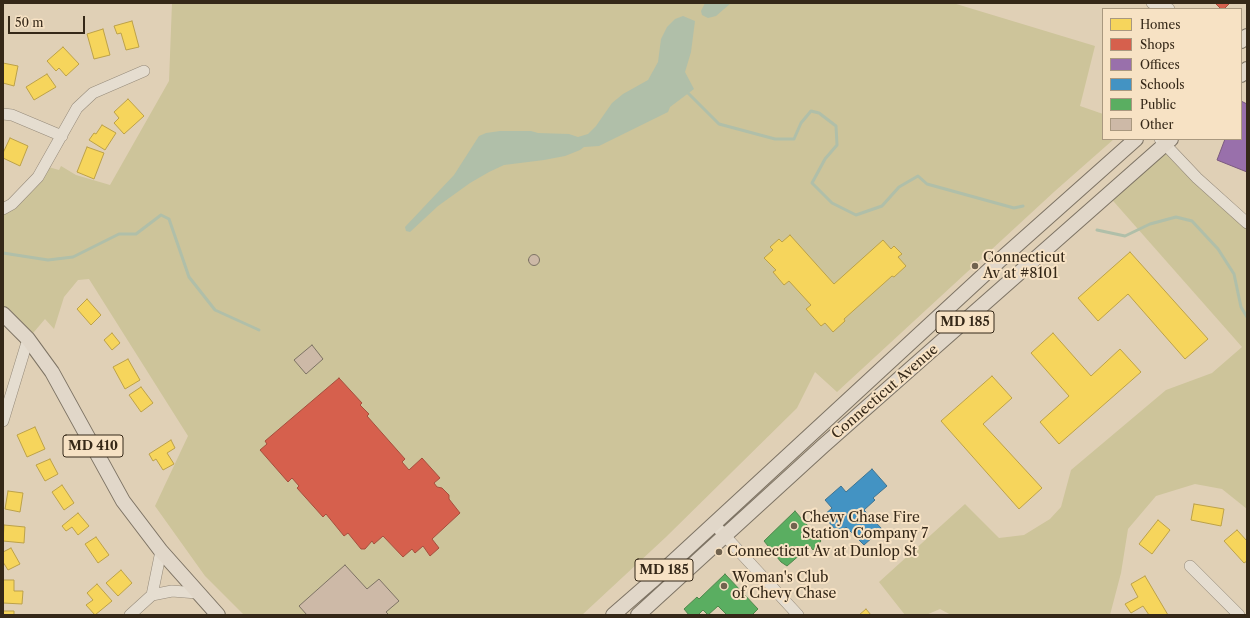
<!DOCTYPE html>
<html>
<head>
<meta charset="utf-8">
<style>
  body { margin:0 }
  #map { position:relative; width:1250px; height:618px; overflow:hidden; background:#e0d0b6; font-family:"Libre Caslon Text",serif }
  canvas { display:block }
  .frame { position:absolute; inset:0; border:4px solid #352818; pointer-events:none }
  .legend { position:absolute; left:1102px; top:8px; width:140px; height:132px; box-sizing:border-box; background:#f7e2c4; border:1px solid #a9987f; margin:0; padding:5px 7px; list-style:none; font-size:12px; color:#352818 }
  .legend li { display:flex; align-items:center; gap:8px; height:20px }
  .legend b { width:20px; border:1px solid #a9987f }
  .scale { position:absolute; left:8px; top:16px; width:77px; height:18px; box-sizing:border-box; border:2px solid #352818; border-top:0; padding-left:5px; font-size:12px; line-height:14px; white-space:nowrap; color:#352818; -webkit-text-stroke:3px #f7e2c4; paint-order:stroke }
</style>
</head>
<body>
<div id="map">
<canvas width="1250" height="618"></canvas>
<div class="frame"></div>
<ul class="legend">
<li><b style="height:11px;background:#f6d55c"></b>Homes</li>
<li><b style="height:11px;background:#d6604d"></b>Shops</li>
<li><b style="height:11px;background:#9970ab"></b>Offices</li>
<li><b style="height:11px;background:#4393c3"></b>Schools</li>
<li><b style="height:11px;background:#5aae61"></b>Public</li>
<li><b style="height:11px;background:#cdb9a7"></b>Other</li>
</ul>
<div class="scale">50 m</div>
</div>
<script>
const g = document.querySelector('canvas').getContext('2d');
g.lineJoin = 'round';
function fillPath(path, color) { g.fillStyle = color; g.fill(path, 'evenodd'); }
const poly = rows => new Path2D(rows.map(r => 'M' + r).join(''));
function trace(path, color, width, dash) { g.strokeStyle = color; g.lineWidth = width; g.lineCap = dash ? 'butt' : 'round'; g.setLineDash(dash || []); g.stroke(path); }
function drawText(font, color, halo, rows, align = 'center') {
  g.font = font + ' "Libre Caslon Text",serif'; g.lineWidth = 4; g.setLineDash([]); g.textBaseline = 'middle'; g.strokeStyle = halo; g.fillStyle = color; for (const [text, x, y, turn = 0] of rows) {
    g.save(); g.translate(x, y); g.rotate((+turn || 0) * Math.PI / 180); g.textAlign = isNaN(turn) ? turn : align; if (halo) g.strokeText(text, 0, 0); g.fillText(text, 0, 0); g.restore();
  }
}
fillPath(poly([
  [172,3,953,3,1095,46,1080,106,1103,114,1103,139,1114,139,1055,191,837,392,815,372,797,408,666,537,582,615,244,615,205,576,155,506,188,436,89,279,78,280,64,297,54,329,45,319,28,339,3,314,3,209,45,166,59,170,61,166,76,175,110,185,169,81],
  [1165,144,1247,223,1247,509,1222,489,1195,484,1156,496,1128,529,1121,573,1110,615,951,615,940,609,926,615,905,615,879,582,965,504,999,538,1024,535,1050,519,1061,507,1071,470,1166,390,1212,373,1242,347,1107,194]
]), '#cdc49a');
fillPath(poly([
  [705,3,731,3,716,16,708,18,702,15,701,11],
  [683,16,695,21,691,52,685,72,694,89,670,107,668,112,599,146,584,147,580,150,565,156,544,160,504,165,489,172,470,183,438,206,410,232,406,231,405,227,454,175,479,136,486,133,500,131,531,131,538,133,569,134,578,137,588,134,596,126,612,103,623,94,648,80,658,62,661,39,667,27,675,19]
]), '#b0bfa9');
const homes = poly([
  [132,21,139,47,126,50,121,33,117,34,114,26,132,21],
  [103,29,110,55,94,59,87,34,103,29],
  [63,47,79,64,66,76,59,68,56,71,47,61,63,47],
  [3,63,18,66,14,86,3,83,3,63],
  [47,74,56,87,34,100,26,87,47,74],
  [128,99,144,116,124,134,114,123,119,118,114,112,128,99],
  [102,125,116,133,105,150,89,140,94,133,96,134,102,125],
  [10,138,28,146,20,166,3,158,3,153,10,138],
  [87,147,104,153,94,179,77,172,87,147],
  [790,235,834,284,883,240,891,249,894,246,902,254,898,257,906,266,894,277,892,276,844,319,845,321,833,332,825,323,821,326,806,309,811,305,789,281,784,285,773,272,776,270,764,258,773,250,770,247,779,239,782,242,790,235],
  [1130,252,1208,339,1185,359,1128,294,1098,321,1078,298,1130,252],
  [87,299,101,315,91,325,77,309,87,299],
  [112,333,120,343,112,350,104,340,112,333],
  [1053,333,1091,376,1120,349,1141,372,1059,444,1040,422,1069,396,1031,353,1053,333],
  [128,359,140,380,125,389,113,367,128,359],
  [992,376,1012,398,983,424,1042,488,1019,509,941,421,992,376],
  [141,387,153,403,141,412,129,395,141,387],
  [35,427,45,449,27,457,17,435,35,427],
  [171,440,175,448,167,453,174,464,163,470,156,459,153,461,149,454,171,440],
  [50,459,58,474,45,481,36,465,50,459],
  [62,485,74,503,64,510,52,492,62,485],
  [8,491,23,493,20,512,5,509,8,491],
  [1194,504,1224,509,1221,526,1191,520,1194,504],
  [78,513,89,526,78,535,72,527,66,531,62,526,78,513],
  [1158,520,1170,530,1152,554,1139,544,1158,520],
  [4,525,25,527,24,543,3,541,4,525],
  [1237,530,1247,541,1247,561,1244,563,1224,541,1237,530],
  [96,537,109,555,98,563,85,544,96,537],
  [11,548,20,564,8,570,3,562,3,552,11,548],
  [121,570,132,583,118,596,106,583,121,570],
  [1145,576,1168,615,1149,615,1143,606,1131,613,1125,604,1138,597,1131,584,1145,576],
  [3,580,14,580,14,591,23,591,22,604,3,603,3,580],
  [97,584,112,601,95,615,86,605,93,600,87,593,97,584],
  [866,609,871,615,859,615,866,609],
  [3,611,14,611,14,615,3,615,3,611]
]);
fillPath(homes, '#f6d55c');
trace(homes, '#bca148', 1);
const shops = poly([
  [1215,3,1230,3,1224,9,1221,9,1215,3],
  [339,378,362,403,360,405,369,414,367,416,405,459,402,462,409,470,422,458,440,478,434,483,437,487,442,488,449,495,449,499,460,513,432,539,439,548,430,556,423,546,415,553,412,549,403,557,383,536,374,544,372,541,365,549,361,549,348,533,344,536,326,514,323,517,297,488,299,486,292,478,288,482,260,450,267,444,265,441,339,378]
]);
fillPath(shops, '#d6604d');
trace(shops, '#a64f3d', 1);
const offices = poly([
  [1241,101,1247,104,1247,172,1217,160,1225,139,1241,139,1241,101]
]);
fillPath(offices, '#9970ab');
trace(offices, '#7b5a7f', 1);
const schools = poly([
  [872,469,887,486,873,498,875,500,864,510,882,529,864,545,846,527,839,533,823,516,832,508,825,500,841,486,846,492,872,469]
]);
fillPath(schools, '#4393c3');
trace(schools, '#3f7390', 1);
const public = poly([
  [795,511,821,541,813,550,810,546,787,566,781,562,764,541,795,511],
  [725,574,758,609,752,615,727,615,718,606,708,615,703,610,698,615,689,615,684,609,697,597,699,599,725,574]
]);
fillPath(public, '#5aae61');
trace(public, '#4f864b', 1);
trace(poly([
  [687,92,719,124,775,139,794,139,801,123,811,111,819,113,836,126,837,145,825,159,812,183,832,203,856,215,882,206,899,187,918,176,927,184,1014,208,1023,206],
  [1097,230,1125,236,1150,224,1176,217,1192,221,1218,249,1234,274,1241,307,1247,317],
  [3,253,48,260,73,257,119,234,136,234,161,215,169,219,189,277,215,310,259,330]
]), '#b0bfa9', 3);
const building = poly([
  '528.5 260a5.5 5.5 0 1 1 11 0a5.5 5.5 0 1 1-11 0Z',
  [312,345,323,359,306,374,294,360,312,345],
  [345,565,367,589,379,579,399,601,386,612,389,615,307,615,299,606,345,565]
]);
fillPath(building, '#cdb9a7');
trace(building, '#7d7364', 1);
const minor = poly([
  [1152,3,1169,9],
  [3,114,12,115,62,136],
  [1160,139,1197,178,1247,223],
  [3,209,12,204,38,177,77,108,93,93,144,71],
  [3,421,28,339],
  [714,524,798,615],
  [1190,566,1239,615],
  [152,595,161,551],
  [130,615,152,595,172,591,197,593]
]);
const major = poly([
  [1241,41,1247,36],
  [1241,75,1247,69],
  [3,314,28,339,52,372,123,501,161,551,218,615],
  [613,615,652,581,1000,260,1136,139],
  [638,615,823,446,1171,139]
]);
trace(minor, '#958a7a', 12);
trace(major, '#7d7364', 16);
trace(minor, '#e5ddd0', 11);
trace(major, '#e1d7c9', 14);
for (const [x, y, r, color] of [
  [975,266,4,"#71634f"],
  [794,526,4,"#71634f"],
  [719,552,4,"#71634f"],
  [724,586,4,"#71634f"]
]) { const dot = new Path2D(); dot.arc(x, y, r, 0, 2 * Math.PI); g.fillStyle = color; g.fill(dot); trace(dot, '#f7e2c4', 1.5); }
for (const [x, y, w] of [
  [965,322,58],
  [93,446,60],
  [664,570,58]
]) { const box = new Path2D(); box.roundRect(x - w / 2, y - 11, w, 22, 3); g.fillStyle = '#f7e2c4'; g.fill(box); trace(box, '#352818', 1); }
drawText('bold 13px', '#352818', null, [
  ["MD 185",965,322],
  ["MD 410",93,446],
  ["MD 185",664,570]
]);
drawText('14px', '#352818', '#f7e2c4', [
  ["Connecticut",983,258],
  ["Av at #8101",983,274],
  ["Chevy Chase Fire",802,518],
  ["Station Company 7",802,534],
  ["Connecticut Av at Dunlop St",727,552],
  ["Woman's Club",732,578],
  ["of Chevy Chase",732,594]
], 'left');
drawText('14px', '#352818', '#f7e2c4', [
  ["Connecticut Avenue",885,392,-41]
]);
</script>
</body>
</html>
